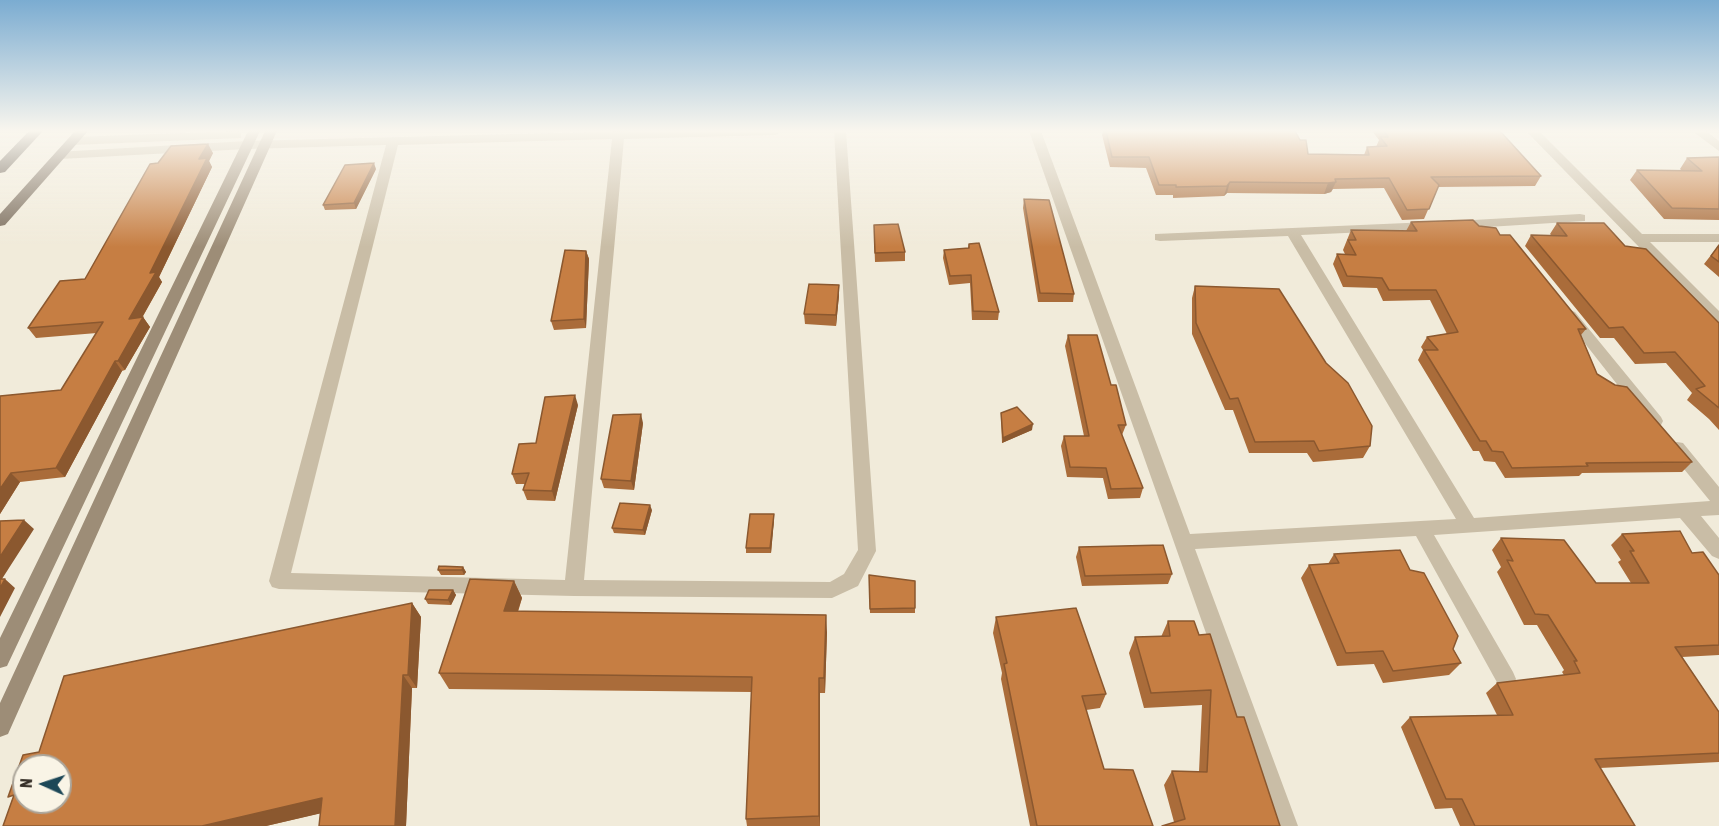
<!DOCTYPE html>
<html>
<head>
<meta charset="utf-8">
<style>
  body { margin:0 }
  #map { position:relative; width:1719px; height:826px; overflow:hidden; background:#f1ebda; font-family:"Asap Condensed",sans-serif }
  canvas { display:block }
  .north { position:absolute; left:12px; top:754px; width:60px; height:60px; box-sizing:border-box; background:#f9f4e6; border:2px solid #aba59a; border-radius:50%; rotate:273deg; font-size:16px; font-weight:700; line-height:24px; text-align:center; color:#352e27 }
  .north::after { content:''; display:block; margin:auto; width:21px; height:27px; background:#1c4757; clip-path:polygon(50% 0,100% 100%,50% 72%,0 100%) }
</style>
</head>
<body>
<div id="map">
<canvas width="1719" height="826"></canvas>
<div class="north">N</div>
</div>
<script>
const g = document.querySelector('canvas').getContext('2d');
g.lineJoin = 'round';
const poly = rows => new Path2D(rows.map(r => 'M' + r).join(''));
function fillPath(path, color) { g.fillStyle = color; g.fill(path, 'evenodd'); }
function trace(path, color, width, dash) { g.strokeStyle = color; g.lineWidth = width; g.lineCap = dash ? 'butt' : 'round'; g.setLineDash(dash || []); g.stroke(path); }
fillPath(poly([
  [237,131,241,132,241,138,73,145,67,141,73,137,237,131],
  [627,131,782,131,776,135,624,139,584,580,830,582,844,574,858,550,834,131,846,131,876,551,858,586,832,598,574,596,279,589,272,587,269,581,386,145,247,149,60,159,56,158,56,152,247,141,627,131],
  [612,139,565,580,291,573,398,145,612,139],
  [1029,131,1041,131,1190,534,1456,519,1288,236,1160,241,1155,240,1155,234,1429,222,1434,223,1434,229,1301,235,1474,518,1710,501,1671,453,1668,448,1671,443,1677,442,1683,443,1719,487,1719,515,1701,516,1719,538,1719,559,1712,556,1680,518,1434,535,1513,672,1516,679,1513,686,1506,689,1499,686,1416,536,1195,549,1298,826,1274,826,1029,131],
  [1526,131,1539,131,1642,234,1719,234,1719,242,1650,242,1719,311,1719,325,1714,324,1526,131],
  [1692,131,1706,131,1719,141,1719,151,1692,131],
  [1580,214,1585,215,1585,221,1455,229,1448,225,1455,221,1580,214],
  [1570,310,1575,312,1661,417,1663,421,1661,425,1649,425,1565,318,1563,315,1565,312,1570,310]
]), '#c9bda6');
fillPath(poly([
  [248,131,260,131,7,666,0,668,0,638,248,131],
  [265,131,277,131,8,734,0,737,0,703,265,131]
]), '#9d8d77');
fillPath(poly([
  [75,131,88,131,5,225,0,226,0,214,75,131]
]), '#776958');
fillPath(poly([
  [29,131,43,131,5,172,0,173,0,161,29,131]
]), '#564b3e');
fillPath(poly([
  [1103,131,1295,131,1308,154,1364,155,1367,147,1376,147,1379,140,1372,131,1500,131,1541,176,1535,186,1438,187,1424,219,1402,220,1384,188,1333,189,1331,192,1324,194,1227,193,1224,196,1173,198,1173,195,1156,195,1146,168,1110,167,1102,135],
  [213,153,209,161,212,167,159,277,162,282,142,318,143,317,150,327,125,370,122,371,65,477,20,482,0,514,0,396,61,390,97,333,36,338,28,328,85,279,158,163],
  [1719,157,1719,220,1664,219,1630,180,1637,170,1682,171,1680,169,1687,158],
  [376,169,356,209,325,210,323,205],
  [1024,199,1074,294,1073,302,1038,302,1023,208],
  [1411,222,1479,226,1500,235,1586,329,1581,335,1597,374,1692,462,1682,472,1582,473,1579,476,1505,478,1495,462,1484,461,1479,451,1473,451,1418,360,1423,350,1421,347,1427,337,1447,334,1430,300,1383,301,1377,288,1343,287,1333,264,1337,254,1345,254,1343,250,1351,230,1406,231],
  [1557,223,1625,246,1719,323,1719,430,1709,419,1687,400,1692,393,1666,363,1635,364,1614,338,1600,338,1525,246,1531,235,1552,236,1550,234],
  [874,234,905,252,905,261,875,262],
  [969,244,999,312,998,320,972,320,970,283,949,285,943,258,944,250,968,248],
  [1719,245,1719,277,1704,264],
  [586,251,589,259,586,328,554,330,551,321],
  [1195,286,1370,446,1363,458,1313,462,1307,453,1249,453,1233,410,1225,410,1192,334,1192,298],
  [839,295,836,326,805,324,804,314],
  [1068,335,1111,385,1126,425,1122,435,1143,488,1140,498,1108,499,1103,478,1067,477,1061,446,1064,436,1084,436,1065,346],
  [578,405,555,501,527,500,523,490,525,484,516,484,512,474,536,443],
  [1001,413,1032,430,1002,443,1001,418],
  [643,423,634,490,604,488,601,479],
  [652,510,645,535,614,533,612,528],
  [774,514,774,520,771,553,746,553,746,548],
  [1622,534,1692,553,1719,575,1719,655,1682,657,1719,712,1719,762,1600,768,1635,826,1460,826,1452,808,1435,809,1401,727,1410,717,1497,715,1486,693,1497,683,1564,675,1562,672,1564,670,1537,625,1524,625,1497,572,1501,567,1492,550,1501,538,1596,583,1631,583,1618,562,1621,560,1611,545],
  [1079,547,1172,574,1168,584,1082,586,1076,557],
  [1334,554,1410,570,1461,663,1449,675,1383,683,1374,664,1337,666,1301,578,1309,565,1328,564],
  [463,567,466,572,464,575,441,575,438,570],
  [869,575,915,608,915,613,870,613],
  [514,581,522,598,518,612,827,632,825,693,820,693,820,826,747,826,746,819,752,692,449,689,439,673],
  [453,590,456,595,451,605,428,604,425,599],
  [412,603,421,617,417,688,412,688,406,826,319,826,321,813,266,826,3,826,12,800,39,752],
  [996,617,1106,694,1100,708,1086,710,1104,769,1153,826,1030,826,1001,679,1002,673,993,633],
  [1168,621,1199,635,1237,717,1280,826,1174,822,1164,785,1172,771,1199,772,1202,705,1144,708,1129,653,1135,637,1161,637]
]), '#aa6c3a');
fillPath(poly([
  [208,144,213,153,209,161,212,167,159,277,162,282,136,328,129,319,150,273,199,159],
  [374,163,376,169,356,209,354,203],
  [1230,182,1227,193,1224,196,1227,186],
  [1336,182,1331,192,1324,194,1328,183],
  [586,251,589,259,586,328,584,319],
  [839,285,839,295,836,326,836,315],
  [143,317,150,327,125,370,118,361],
  [115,361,122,371,65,477,56,468],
  [575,395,578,405,555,501,552,491],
  [641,414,643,423,634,490,631,481],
  [1033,424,1032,430,1002,443,1003,438],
  [11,473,20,482,0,514,0,489],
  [650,505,652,510,645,535,643,530],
  [774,514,774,520,771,553,770,548],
  [24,520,34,529,0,582,0,557],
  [463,567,466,572,464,575,462,570],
  [5,579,15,588,0,617,0,588],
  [514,581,522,598,512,628,504,611],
  [453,590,456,595,451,605,448,600],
  [412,603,421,617,417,688,408,675],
  [826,615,827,632,825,693,824,678],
  [403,675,412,688,406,826,395,826],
  [819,678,820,693,820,826,819,816],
  [322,798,335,810,266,826,202,826]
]), '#8b582f');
const building = poly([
  [1106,131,1295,131,1300,140,1306,140,1308,154,1369,155,1367,147,1387,146,1380,137,1388,137,1384,131,1500,131,1541,176,1431,177,1439,185,1429,209,1407,210,1389,178,1335,179,1336,182,1328,183,1230,182,1227,186,1176,187,1176,185,1159,185,1149,157,1112,157,1106,131],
  [208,144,199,159,207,158,150,273,156,272,129,319,143,317,118,361,115,361,56,468,11,473,0,489,0,396,61,390,103,322,28,328,60,281,85,279,150,164,158,163,171,146,208,144],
  [1719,157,1719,209,1672,208,1637,170,1702,171,1687,158,1719,157],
  [374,163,354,203,323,205,345,165,374,163],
  [1024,199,1049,200,1074,294,1040,293,1024,199],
  [1473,220,1479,226,1496,228,1500,235,1510,235,1586,329,1578,329,1597,374,1615,385,1627,387,1692,462,1586,463,1588,466,1512,468,1503,452,1492,451,1486,441,1480,441,1424,350,1438,350,1427,337,1458,332,1436,290,1389,290,1382,278,1347,276,1337,254,1356,255,1348,240,1356,240,1351,230,1417,231,1411,222,1473,220],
  [1557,223,1604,223,1625,246,1646,249,1719,323,1719,408,1696,389,1705,386,1675,352,1644,353,1623,327,1609,328,1531,235,1567,236,1557,223],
  [898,224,905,252,875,253,874,225,898,224],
  [979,243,999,312,973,311,971,275,950,276,944,250,969,248,969,244,979,243],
  [1719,245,1719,262,1711,256,1719,245],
  [565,250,586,251,584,319,551,321,565,250],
  [809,284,839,285,836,315,804,314,809,284],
  [1195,286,1279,289,1326,363,1348,383,1372,426,1370,446,1319,451,1314,441,1255,442,1238,398,1230,399,1196,323,1195,286],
  [1068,335,1097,335,1111,385,1116,385,1126,425,1118,425,1143,488,1111,489,1106,468,1070,467,1064,436,1089,436,1068,335],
  [575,395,552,491,523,490,529,473,512,474,519,444,536,443,545,397,575,395],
  [1017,407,1033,424,1003,438,1001,413,1017,407],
  [641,414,631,481,601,479,613,415,641,414],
  [620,503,650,505,643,530,612,528,620,503],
  [750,514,774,514,770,548,746,548,750,514],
  [24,520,0,557,0,521,24,520],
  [1680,531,1692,553,1703,552,1719,575,1719,645,1675,647,1719,712,1719,753,1595,759,1635,826,1475,826,1462,799,1446,799,1410,717,1513,715,1497,683,1580,673,1574,661,1577,661,1548,615,1535,614,1507,560,1513,561,1501,538,1564,540,1596,583,1649,583,1630,551,1634,551,1622,534,1680,531],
  [1163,545,1172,574,1085,576,1079,547,1163,545],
  [1400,550,1410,570,1424,573,1458,636,1453,649,1461,663,1393,671,1383,651,1346,653,1309,565,1339,563,1334,554,1400,550],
  [439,566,463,567,462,570,438,570,439,566],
  [869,575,915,581,915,608,870,609,869,575],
  [0,579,5,579,0,588,0,579],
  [470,579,514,581,504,611,826,615,824,678,819,678,819,816,746,819,752,677,439,673,470,579],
  [429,590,453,590,448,600,425,599,429,590],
  [412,603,408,675,403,675,395,826,319,826,322,798,202,826,3,826,14,795,8,797,23,755,39,752,64,676,412,603],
  [24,766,60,766,60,802,24,802,24,766],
  [1076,608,1106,694,1082,696,1104,769,1133,770,1153,826,1037,826,1004,664,1007,663,996,617,1076,608],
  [1168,621,1194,621,1199,635,1210,634,1237,717,1244,717,1280,826,1162,826,1185,819,1172,771,1207,772,1211,690,1151,693,1135,637,1170,636,1168,621]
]);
fillPath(building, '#c67e43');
trace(building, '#8b582f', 1.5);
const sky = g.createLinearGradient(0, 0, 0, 247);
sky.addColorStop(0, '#7bacd1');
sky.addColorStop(0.53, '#f9f6ee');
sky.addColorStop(1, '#f9f6ee00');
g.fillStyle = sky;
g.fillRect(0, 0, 1719, 247);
</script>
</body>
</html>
